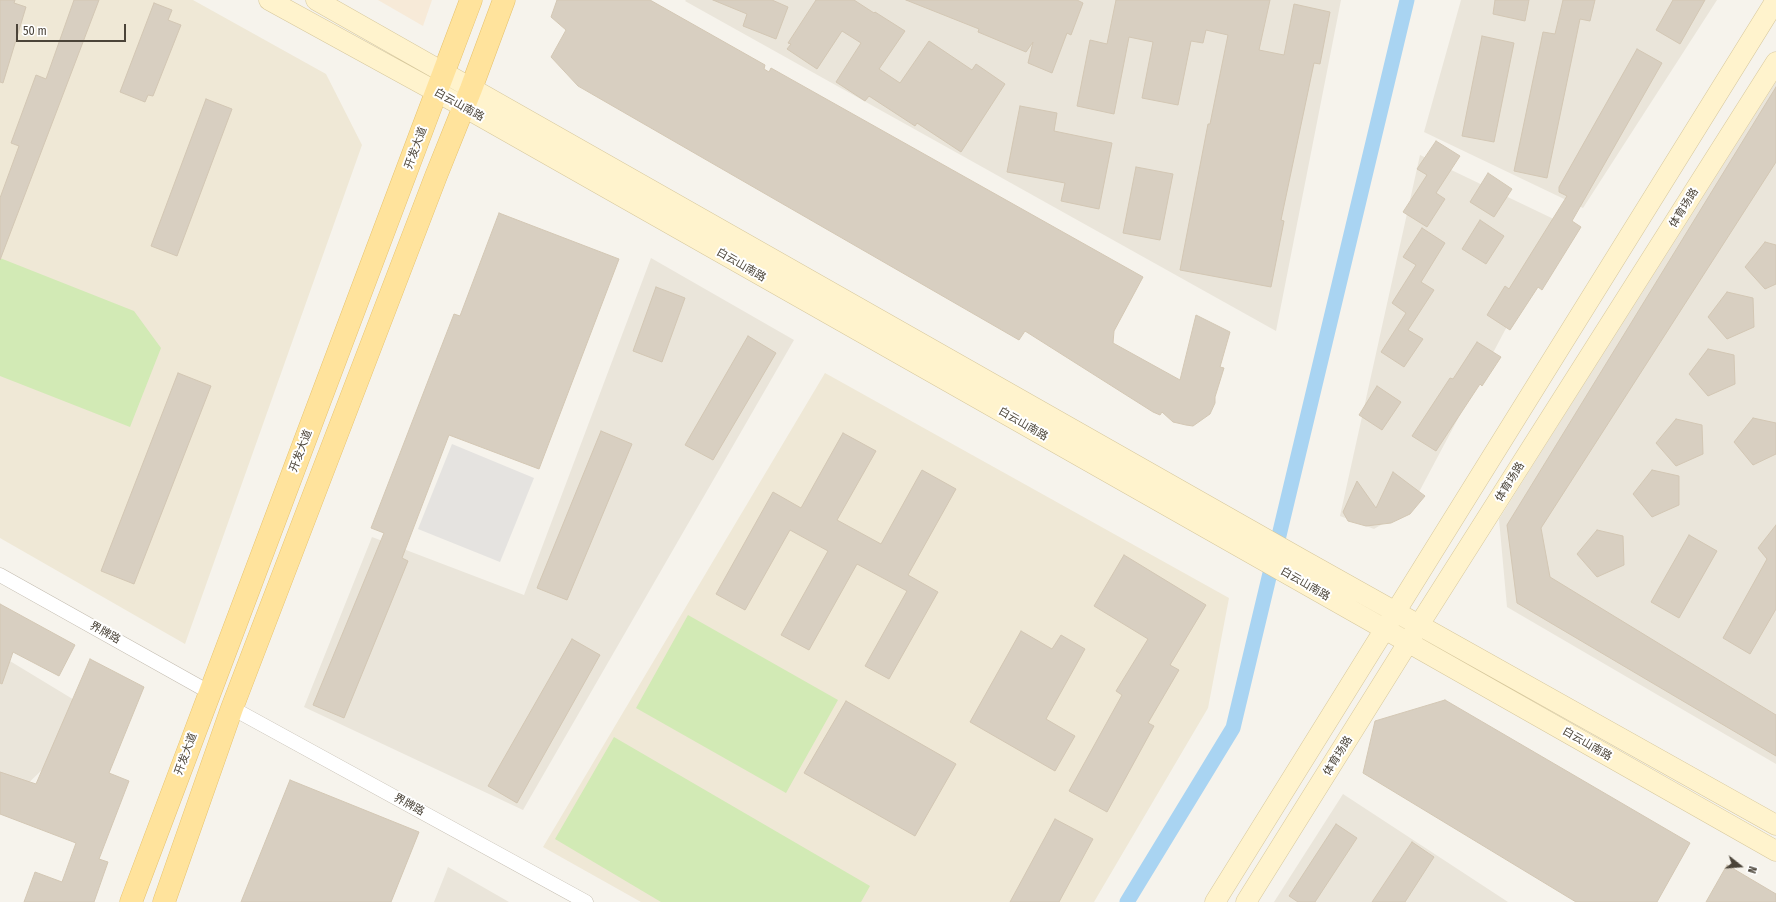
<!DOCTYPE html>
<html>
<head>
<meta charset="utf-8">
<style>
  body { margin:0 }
  #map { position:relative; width:1776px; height:902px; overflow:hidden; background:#f6f3ec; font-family:"Fira Sans Condensed",sans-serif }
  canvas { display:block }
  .north { position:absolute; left:1720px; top:846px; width:40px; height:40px; -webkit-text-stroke:3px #fff; paint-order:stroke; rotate:107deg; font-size:11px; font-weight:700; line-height:16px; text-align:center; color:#4b4439 }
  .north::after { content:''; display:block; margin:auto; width:14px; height:18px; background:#4b4439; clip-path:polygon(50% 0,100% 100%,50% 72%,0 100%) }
  .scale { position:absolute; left:16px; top:24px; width:110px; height:18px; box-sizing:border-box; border:2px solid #4b4439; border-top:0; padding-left:5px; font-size:12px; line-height:14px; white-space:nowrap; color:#4b4439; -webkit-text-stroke:3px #fff; paint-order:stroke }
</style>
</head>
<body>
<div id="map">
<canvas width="1776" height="902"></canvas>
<div class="north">N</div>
<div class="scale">50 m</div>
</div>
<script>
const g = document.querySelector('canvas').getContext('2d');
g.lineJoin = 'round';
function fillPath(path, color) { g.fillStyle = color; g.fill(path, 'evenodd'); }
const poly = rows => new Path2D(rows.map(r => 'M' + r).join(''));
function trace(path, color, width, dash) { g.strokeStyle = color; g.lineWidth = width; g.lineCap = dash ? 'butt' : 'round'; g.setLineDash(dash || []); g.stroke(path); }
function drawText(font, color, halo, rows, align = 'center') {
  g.font = font + ' "Fira Sans Condensed","Noto Sans SC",sans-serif'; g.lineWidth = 4; g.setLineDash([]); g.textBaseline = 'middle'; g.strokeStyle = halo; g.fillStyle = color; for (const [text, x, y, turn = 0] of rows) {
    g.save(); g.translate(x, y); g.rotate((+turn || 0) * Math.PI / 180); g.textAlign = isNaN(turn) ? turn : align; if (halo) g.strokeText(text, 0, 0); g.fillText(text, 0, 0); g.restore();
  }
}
fillPath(poly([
  [686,0,1341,0,1276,331,685,1],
  [1461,0,1717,0,1583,208,1424,132],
  [1776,77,1776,764,1507,607,1499,519],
  [1420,155,1562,223,1411,507,1374,529,1340,516],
  [651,258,794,340,523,810,304,707,372,537,524,595],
  [0,655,99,715,16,795,0,799],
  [1343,794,1508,902,1274,902],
  [448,867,509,902,434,902]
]), '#eae5da');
fillPath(poly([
  [378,0,432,0,423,26]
]), '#f7ead8');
fillPath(poly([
  [0,0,193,0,326,74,362,145,185,644,0,538],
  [825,373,1229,598,1208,708,1094,902,641,902,543,847]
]), '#efe8d6');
fillPath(poly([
  [0,258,134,311,161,348,130,427,0,376],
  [688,615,838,700,786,793,636,708],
  [614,737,870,886,861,902,661,902,555,839]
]), '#d2eab5');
fillPath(poly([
  [452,444,534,478,500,562,418,529]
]), '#e5e3e0');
trace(poly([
  [1127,902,1233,728,1407,0]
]), '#a9d4f2', 15);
const building = poly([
  [0,0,15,0,14,3,26,7,3,83,0,82,0,0],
  [74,0,99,0,0,260,0,198,19,146,11,143,36,75,46,79,74,0],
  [557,0,650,0,765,65,764,69,769,72,771,68,1143,277,1114,331,1113,343,1180,380,1196,315,1230,332,1220,367,1224,368,1215,397,1215,403,1210,414,1193,426,1186,425,1173,422,1162,412,1160,415,1153,412,1025,331,1019,340,578,86,551,57,566,30,551,17,557,0],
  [713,0,772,0,788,7,776,39,743,26,747,14,713,0],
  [816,0,854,0,874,13,875,12,905,31,879,69,900,83,929,41,972,70,976,64,1005,84,961,152,917,123,915,126,869,96,865,101,836,82,861,43,842,31,817,69,787,49,791,44,788,43,816,0],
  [906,0,1077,0,1083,3,1071,35,1067,33,1052,73,1028,63,1033,42,1026,52,978,32,979,29,906,0],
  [1116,0,1270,0,1259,50,1284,55,1294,4,1330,12,1320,64,1314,63,1281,220,1284,221,1271,287,1180,270,1208,124,1210,124,1228,35,1206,30,1203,43,1191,41,1178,105,1142,98,1153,42,1129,37,1114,114,1077,106,1090,40,1107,44,1116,0],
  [1495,0,1529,0,1525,21,1493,14,1495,0],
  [1563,0,1595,0,1590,21,1580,19,1547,178,1514,171,1543,32,1555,34,1563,0],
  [1673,0,1705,0,1680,44,1656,30,1673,0],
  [154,3,172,10,168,20,181,25,153,96,148,95,145,102,120,92,154,3],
  [1482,36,1514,43,1494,142,1462,136,1482,36],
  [1637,49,1662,63,1572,221,1581,227,1542,290,1538,287,1510,330,1487,315,1505,286,1509,289,1567,196,1559,192,1559,187,1637,49],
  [1776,87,1776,162,1541,528,1550,577,1776,715,1776,756,1517,603,1507,525,1776,87],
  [206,99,232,109,177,256,151,246,206,99],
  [1020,106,1057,113,1054,131,1112,143,1099,209,1061,201,1065,183,1007,172,1020,106],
  [1436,141,1460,156,1436,193,1445,199,1427,227,1403,212,1427,175,1417,169,1436,141],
  [1136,167,1173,174,1160,240,1123,233,1136,167],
  [1488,173,1512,189,1494,217,1470,202,1488,173],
  [499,213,619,259,539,469,449,435,402,558,408,561,344,718,313,705,384,533,371,528,454,314,460,316,499,213],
  [1480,220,1504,236,1486,264,1462,249,1480,220],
  [1422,228,1445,243,1421,282,1434,290,1408,330,1423,339,1404,367,1381,352,1406,313,1392,303,1416,265,1403,257,1422,228],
  [1765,242,1776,245,1776,284,1765,289,1745,267,1765,242],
  [656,287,685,298,662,362,633,351,656,287],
  [1727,292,1753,298,1754,327,1727,339,1708,317,1727,292],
  [748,336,776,353,713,460,685,445,748,336],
  [1477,342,1501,357,1482,386,1480,384,1436,451,1412,436,1450,378,1453,379,1477,342],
  [1708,349,1734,355,1735,384,1708,396,1689,374,1708,349],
  [178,373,211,386,134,584,101,571,178,373],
  [1377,386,1401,402,1382,430,1359,415,1377,386],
  [1753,418,1776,423,1776,454,1753,465,1734,442,1753,418],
  [1676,419,1702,425,1703,454,1676,466,1656,443,1676,419],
  [601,431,632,444,567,600,537,588,601,431],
  [843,433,876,451,837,520,881,544,922,470,956,489,908,575,938,592,889,679,865,666,907,591,857,564,809,650,781,635,828,551,790,530,745,610,716,594,773,492,801,508,843,433],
  [1652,470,1679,476,1679,505,1652,517,1633,494,1652,470],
  [1393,472,1425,496,1410,514,1391,523,1366,526,1348,521,1343,512,1357,481,1376,508,1393,472],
  [1776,525,1776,609,1750,654,1723,638,1767,559,1758,548,1776,525],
  [1597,530,1623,536,1624,565,1597,577,1577,554,1597,530],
  [1689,535,1717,551,1679,618,1651,602,1689,535],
  [1124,555,1206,605,1170,665,1179,670,1148,723,1154,726,1107,812,1069,791,1122,695,1116,691,1148,639,1094,606,1124,555],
  [0,604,75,645,59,676,13,652,2,684,0,683,0,604],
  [1021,631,1052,649,1061,635,1085,649,1046,719,1075,736,1055,771,970,722,1021,631],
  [572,639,600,655,517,803,488,786,572,639],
  [90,659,144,687,109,773,129,781,99,859,108,862,94,902,24,902,35,872,62,882,76,843,0,814,0,772,36,784,90,659],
  [1445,700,1690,843,1657,902,1576,902,1363,773,1375,721,1445,700],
  [846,701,956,764,915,836,804,773,846,701],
  [290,780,419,832,391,902,241,902,290,780],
  [1055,819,1093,839,1059,902,1010,902,1055,819],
  [1336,824,1357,838,1315,902,1298,902,1289,896,1336,824],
  [1412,842,1434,857,1405,902,1372,902,1412,842],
  [1727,865,1776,894,1776,902,1706,902,1727,865]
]);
fillPath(building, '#d8cfc1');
trace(building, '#d3c7b4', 1);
const street = poly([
  [0,575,209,692],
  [232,708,586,902]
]);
const secondary = poly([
  [269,0,464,107,1776,851],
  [316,0,1301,559,1776,825],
  [1215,902,1776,0],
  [1246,902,1419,625,1776,62]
]);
const primary = poly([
  [131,902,471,0],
  [164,902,232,708,436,176,471,89,504,0]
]);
trace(street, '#c2bbae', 15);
trace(secondary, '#d6c79b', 21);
trace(primary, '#e6c16a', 23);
trace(street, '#fff', 14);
trace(secondary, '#fff3cd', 20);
trace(primary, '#ffe39c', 22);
drawText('11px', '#4b4439', '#fff', [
  ["白云山南路",459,105,29],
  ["开发大道",416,148,-70],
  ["体育场路",1684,208,-58],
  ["白云山南路",741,265,30],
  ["白云山南路",1023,424,30],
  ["开发大道",301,451,-69],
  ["体育场路",1510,482,-58],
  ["白云山南路",1305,584,30],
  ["界牌路",105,633,29],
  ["白云山南路",1587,744,30],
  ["开发大道",186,754,-70],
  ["体育场路",1338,756,-58],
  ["界牌路",409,805,29]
]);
</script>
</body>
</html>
